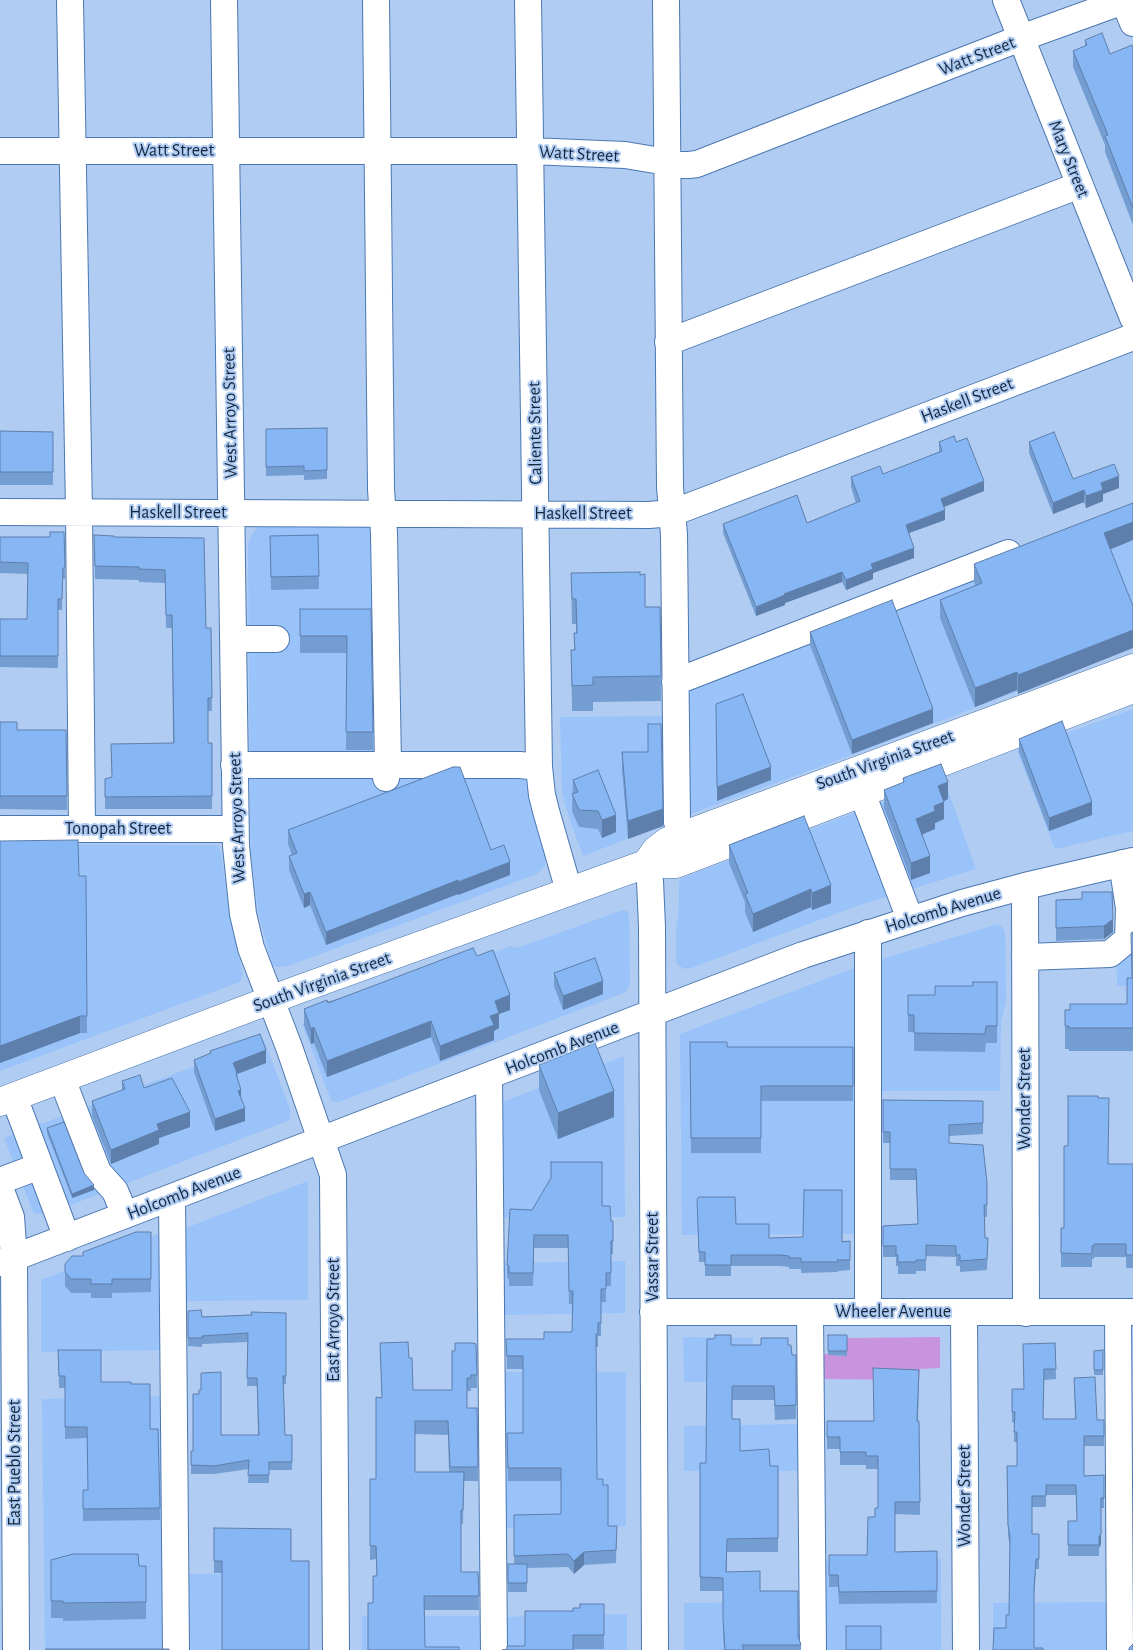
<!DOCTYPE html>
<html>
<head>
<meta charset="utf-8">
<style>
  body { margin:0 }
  canvas { display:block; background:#b0ccf2 }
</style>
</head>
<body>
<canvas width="1133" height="1650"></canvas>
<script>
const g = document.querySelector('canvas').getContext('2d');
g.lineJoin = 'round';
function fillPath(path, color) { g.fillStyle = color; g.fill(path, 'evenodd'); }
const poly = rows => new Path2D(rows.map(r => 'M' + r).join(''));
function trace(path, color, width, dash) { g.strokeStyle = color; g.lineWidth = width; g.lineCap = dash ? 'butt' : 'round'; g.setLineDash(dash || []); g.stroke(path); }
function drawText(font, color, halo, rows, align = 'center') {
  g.font = font + ' "Alegreya Sans",sans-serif'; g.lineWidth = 4; g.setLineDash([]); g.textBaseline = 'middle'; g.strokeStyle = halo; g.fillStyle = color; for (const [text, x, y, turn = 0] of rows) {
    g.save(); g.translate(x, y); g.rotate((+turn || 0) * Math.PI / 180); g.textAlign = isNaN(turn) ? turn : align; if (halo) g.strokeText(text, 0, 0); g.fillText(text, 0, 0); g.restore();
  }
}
fillPath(poly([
  [1133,516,1133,647,852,755,685,816,683,687],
  [263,526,383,526,388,765,526,777,545,857,545,866,537,874,288,966,277,967,272,964,258,912,251,854,250,826,248,544,252,534,256,529],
  [1133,709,1133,831,1055,849,1017,751],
  [666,716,668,823,583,856,568,814,562,793,560,717],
  [944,779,976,869,857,906,691,968,685,969,678,965,676,962,676,931,679,908,679,881,682,878],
  [0,844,218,845,221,852,231,925,243,974,240,982,0,1071],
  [1133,890,1133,986,1117,986,1116,894],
  [623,910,627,911,629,915,630,983,626,992,339,1102,334,1102,331,1100,302,1024,511,946,517,948],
  [998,924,1002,927,1005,932,1006,1000,1001,1023,1000,1091,875,1091,875,961],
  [857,967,858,1234,682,1235,680,1034],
  [264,1040,290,1109,290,1120,45,1215,43,1213,37,1214,33,1212,4,1138],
  [624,1057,625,1217,500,1218,499,1103,619,1058],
  [308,1181,308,1300,185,1301,183,1229],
  [165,1231,166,1350,41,1352,41,1280],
  [625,1261,625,1313,501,1315,500,1263],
  [683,1337,753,1338,754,1382,684,1382],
  [501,1372,626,1372,626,1526,503,1528],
  [166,1396,168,1650,45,1650,42,1399],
  [803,1424,803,1471,684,1471,684,1426],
  [941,1559,941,1650,821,1650,820,1561],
  [185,1574,309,1574,309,1650,185,1650],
  [803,1602,804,1650,684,1650,684,1603],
  [1112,1602,1112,1650,993,1650,993,1603],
  [627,1614,627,1650,504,1650,503,1617],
  [362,1616,486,1616,486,1650,362,1650]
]), '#9ac3fa');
fillPath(poly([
  [940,1337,940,1368,920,1369,919,1380,819,1379,823,1354,838,1354,838,1356,846,1356,847,1338]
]), '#c894de');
const minor = poly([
  [70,0,79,512,82,829],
  [224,0,236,846,243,914,251,948,289,1047,333,1175,336,1650],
  [376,0,381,489,384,533,388,765,386,778],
  [528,0,539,767,542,795,546,811,569,891],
  [666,0,670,487,674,535,677,822,681,837],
  [1006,0,1133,318],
  [1124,1,1133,23],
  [0,151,530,151,625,155,661,161,679,165,689,165,697,164,1021,38,1126,0],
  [668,342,1080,185],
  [0,512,649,515,672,513,1133,337],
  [233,639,276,639],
  [675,682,1008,553],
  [234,765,520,765,539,767],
  [862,793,910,919],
  [0,829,235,829],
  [1122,863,1129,908,1133,908],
  [646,864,650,881,652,927,655,1650],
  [1025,886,1026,1313],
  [868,933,868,1312],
  [1025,957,1110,954,1128,939,1129,908],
  [489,1076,494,1650],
  [62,1079,98,1172,115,1191,125,1215],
  [14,1097,67,1238],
  [0,1181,40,1166],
  [0,1188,11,1217,14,1258,16,1650],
  [172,1197,176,1650],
  [0,1263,803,955,962,903,1025,886,1133,861],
  [653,1312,1133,1312],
  [810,1312,813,1650],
  [1118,1312,1120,1650],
  [964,1313,966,1650]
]);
const major = poly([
  [646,864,656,850,668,841,1133,668],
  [0,1102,297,990,604,879,646,864,676,864,1133,689]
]);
trace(minor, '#4b77b1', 28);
trace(major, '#4b77b1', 29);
trace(minor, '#fff', 26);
trace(major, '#fff', 28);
fillPath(poly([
  [1085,40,1110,54,1133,47,1133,225,1105,152,1105,145,1073,67,1073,51,1085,46],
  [327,428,327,479,304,480,304,475,266,476,266,429],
  [0,431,53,432,53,485,0,485],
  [939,442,956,442,984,491,944,507,945,520,909,533,914,558,873,573,873,579,846,590,842,582,785,603,785,605,756,616,723,533,723,524,807,523,856,503,851,487,851,477,883,474,939,452],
  [1029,442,1073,479,1119,488,1103,494,1103,501,1086,508,1084,502,1053,514,1029,453],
  [64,532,65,579,63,579,62,610,58,610,58,668,0,667,0,619,27,619,28,574,0,573,0,537,50,537],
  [94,535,114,537,204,538,206,628,211,628,212,711,208,711,208,743,212,743,212,809,105,809,105,779,112,777,173,743,172,628,166,628,165,583,139,582,139,580,95,579],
  [318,535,319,589,271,590,270,536],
  [1133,540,1110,549,1018,694,1017,690,975,707,940,618,940,600,976,586,974,582,974,564],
  [571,573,645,607,660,607,661,701,593,702,593,711,572,711,571,650,574,650,576,633,576,624,572,624],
  [300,609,371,609,373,750,346,750,347,653,300,653],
  [810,632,933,723,852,754,810,645],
  [0,722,17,730,66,730,67,810,0,809],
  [1019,739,1092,815,1049,831,1019,752],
  [622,752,648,752,663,826,628,839,622,770],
  [903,778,948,799,944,801,944,819,935,823,935,829,922,834,930,873,911,880,884,808,884,790,903,783],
  [573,780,616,832,602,838,598,829,579,827,572,811],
  [804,816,831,903,812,910,811,907,753,932,745,912,745,902,729,863,729,845],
  [288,830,491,850,510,875,458,895,458,894,326,945,310,905,304,908,289,870,289,856,292,855,288,844],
  [0,841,79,876,87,1016,87,1033,80,1033,0,1063],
  [1082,899,1113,932,1104,939,1056,941,1056,900],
  [1133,932,1133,1051,1069,1051,1069,1049,1065,1049,1065,1010,1127,1004,1132,978],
  [477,956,510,1010,499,1014,499,1028,494,1031,494,1040,440,1061,431,1037,327,1077,314,1043,311,1044,304,1025,304,1009],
  [554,973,603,994,563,1010,554,986],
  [997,982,997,1043,986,1043,985,1052,914,1051,914,1032,908,1032,908,995,935,995,973,986],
  [690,1042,727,1047,853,1047,853,1101,761,1101,761,1153,691,1153],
  [210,1051,266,1063,237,1074,245,1121,215,1131,194,1072,194,1060,210,1054],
  [539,1065,614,1117,558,1139,539,1090],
  [122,1081,144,1088,190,1127,159,1138,159,1144,111,1164,92,1116,92,1101,122,1090],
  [883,1100,983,1101,983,1134,949,1136,949,1143,987,1183,987,1217,984,1217,985,1238,988,1238,987,1270,960,1272,960,1266,956,1266,956,1257,926,1256,926,1271,916,1271,916,1274,898,1274,898,1266,896,1266,896,1257,883,1257,883,1226,918,1224,916,1180,890,1180,890,1143,883,1143],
  [47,1128,84,1173,94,1190,72,1198,47,1133],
  [1109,1164,1133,1164,1133,1268,1126,1268,1126,1257,1094,1257,1094,1259,1092,1259,1092,1267,1061,1267,1061,1228,1064,1228],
  [697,1199,736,1224,769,1238,850,1241,850,1270,838,1271,838,1272,801,1273,801,1269,789,1269,789,1267,780,1266,731,1266,731,1276,705,1276,705,1262,699,1262],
  [602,1206,611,1221,613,1221,613,1254,611,1254,611,1286,606,1286,606,1302,601,1302,601,1336,598,1336,598,1347,596,1347,597,1479,603,1485,608,1526,617,1526,616,1563,584,1565,574,1574,568,1567,527,1568,527,1592,508,1592,508,1564,514,1564,514,1515,561,1514,561,1481,508,1481,507,1433,523,1433,523,1369,507,1369,506,1339,544,1339,572,1332,572,1304,569,1304,568,1248,534,1248,533,1286,509,1286,509,1279,507,1278,507,1265,532,1210],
  [151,1232,151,1292,112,1293,112,1298,91,1298,91,1293,71,1293,65,1286,65,1264,83,1256],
  [188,1311,202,1317,286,1313,286,1384,283,1384,285,1435,292,1435,292,1470,269,1470,269,1483,248,1483,249,1469,214,1474,191,1474,191,1451,193,1451,199,1394,201,1390,201,1373,221,1435,258,1435,257,1386,247,1386,248,1342,202,1344,202,1347,188,1346],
  [828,1335,847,1335,847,1356,828,1355],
  [380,1343,409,1358,413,1390,452,1390,455,1351,476,1344,477,1388,471,1388,471,1391,467,1391,467,1408,477,1408,478,1481,464,1481,463,1524,461,1524,461,1572,478,1572,479,1610,424,1610,368,1650,377,1576,376,1559,370,1560,370,1479,376,1479,382,1398],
  [415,1434,448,1435,449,1472,415,1472],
  [1055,1343,1056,1379,1044,1380,1043,1419,1075,1419,1074,1378,1097,1420,1104,1420,1104,1446,1084,1446,1084,1476,1104,1475,1104,1508,1101,1508,1101,1544,1099,1548,1099,1556,1068,1556,1068,1521,1077,1521,1076,1495,1046,1495,1046,1507,1032,1507,1032,1534,1039,1534,1039,1569,1036,1569,1034,1599,993,1650,1006,1628,1009,1615,1010,1546,1008,1536,1007,1466,1017,1466,1017,1442,1014,1442,1014,1423,1012,1422,1012,1389,1023,1389],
  [731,1345,788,1345,792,1355,796,1355,796,1419,775,1420,774,1400,732,1400,732,1419,740,1451,770,1466,778,1466,778,1552,727,1552,727,1572,760,1591,798,1636,801,1645,801,1650,724,1650,723,1633,723,1591,700,1591,700,1463,706,1463],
  [58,1350,101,1382,131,1384,150,1429,158,1429,160,1520,83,1521,83,1490,88,1490,87,1438,65,1439,65,1388,59,1388],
  [1103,1350,1103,1375,1094,1375,1094,1351],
  [919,1382,918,1421,919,1421,920,1515,895,1514,895,1552,937,1551,937,1603,839,1604,838,1587,829,1587,829,1555,867,1555,875,1517,878,1508,878,1469,866,1469,866,1465,840,1465,840,1449,827,1449,827,1421,874,1421],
  [214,1528,291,1561,222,1573,214,1573],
  [51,1560,139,1566,146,1566,146,1619,63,1621,63,1618,51,1618],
  [604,1604,604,1649,573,1649,525,1646,573,1611,580,1608]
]), '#749dd2');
fillPath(poly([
  [1119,476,1119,488,1103,494,1103,501,1086,508,1086,496,1101,483],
  [984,481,984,491,941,508,941,499],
  [1084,490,1084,502,1053,514,1053,503],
  [945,510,945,520,906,534,906,525],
  [1133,522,1133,540,1104,552,1104,533],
  [914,548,914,558,873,573,873,579,846,590,846,580,871,564],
  [842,572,842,582,785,603,785,605,756,616,756,607,784,594],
  [1133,630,1133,648,1018,694,1018,675],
  [1017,672,1017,690,975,707,975,688],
  [933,709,933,723,852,754,852,740],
  [771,767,771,780,717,801,717,787],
  [948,782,948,799,938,804,938,786],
  [944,802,944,819,935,823,935,829,916,837,916,819,934,806],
  [1092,802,1092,815,1049,831,1049,818],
  [663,809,663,826,628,839,628,821],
  [616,815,616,832,602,838,602,820],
  [930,856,930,873,911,880,911,863],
  [510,862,510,875,458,895,458,882],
  [458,880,458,894,326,945,326,932],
  [831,885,831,903,812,910,812,893],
  [811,889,811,907,753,932,753,914],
  [310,892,310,905,304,908,304,894],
  [1113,919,1113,932,1104,939,1104,926],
  [603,981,603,994,563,1010,563,996],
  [510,995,510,1010,499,1014,499,1028,494,1031,494,1040,440,1061,440,1046,495,1001],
  [80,1016,80,1033,0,1063,0,1046],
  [431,1021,431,1037,327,1077,327,1061],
  [314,1027,314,1043,311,1044,311,1029],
  [266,1050,266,1063,237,1074,237,1085,233,1063],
  [241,1090,241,1102,238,1091],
  [614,1091,614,1117,558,1139,558,1113],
  [245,1108,245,1121,215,1131,215,1119],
  [190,1112,190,1127,159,1138,159,1144,111,1164,111,1150,157,1124],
  [94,1185,94,1190,72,1198,72,1194],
  [1101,1534,1101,1544,1099,1548,1099,1537],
  [584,1552,584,1565,574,1574,574,1561]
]), '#5e7fab');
const building = poly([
  [1102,33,1110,54,1132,45,1133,47,1133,208,1105,136,1108,135,1073,51,1087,45,1085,40,1102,33],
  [327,428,327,470,304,471,304,466,266,467,266,429,327,428],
  [0,431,53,432,53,472,0,472,0,431],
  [1054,432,1073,479,1114,464,1119,476,1101,483,1103,490,1086,496,1084,490,1053,503,1029,442,1054,432],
  [954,436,956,442,967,438,984,481,941,499,945,510,906,525,914,548,871,564,873,569,846,580,842,572,784,594,785,595,756,607,723,524,797,495,807,523,860,501,851,477,880,466,883,474,942,451,939,442,954,436],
  [1133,503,1133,522,1104,533,1133,606,1133,630,1018,675,1017,672,975,688,940,600,982,583,974,564,1133,503],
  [50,532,64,532,65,568,63,568,62,599,58,599,58,656,0,656,0,619,27,619,28,563,0,562,0,537,50,537,50,532],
  [94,535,114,536,114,537,204,538,206,628,211,628,212,698,208,698,208,743,212,743,212,796,105,797,105,779,112,777,111,744,174,743,172,615,166,615,165,570,139,569,139,567,95,566,94,535],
  [318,535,319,576,271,577,270,536,318,535],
  [640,572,640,575,645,574,645,607,660,607,661,676,593,677,593,685,572,686,571,650,575,650,574,633,577,633,576,599,572,599,571,573,640,572],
  [892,600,933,709,852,740,810,632,892,600],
  [300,609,371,609,373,732,346,732,347,636,300,636,300,609],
  [743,694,771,767,717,787,716,704,743,694],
  [1062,721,1092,802,1049,818,1019,739,1062,721],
  [0,722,17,722,17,730,66,730,67,796,0,796,0,722],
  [648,724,661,724,663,809,628,821,622,752,648,752,648,724],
  [941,764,948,782,938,786,944,802,934,806,935,811,916,819,930,856,911,863,884,790,904,782,903,778,941,764],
  [453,767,460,767,491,850,504,845,510,862,458,882,458,880,326,932,310,892,304,894,289,856,297,853,288,830,453,767],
  [598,770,616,815,602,820,598,811,579,810,572,794,578,792,573,780,598,770],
  [804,816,831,885,812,893,811,889,753,914,745,894,748,893,729,845,804,816],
  [78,840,79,876,86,876,87,1016,80,1016,0,1046,0,841,78,840],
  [1082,892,1112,892,1113,919,1104,926,1056,928,1056,900,1082,899,1082,892],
  [1133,932,1133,1028,1069,1028,1069,1026,1065,1026,1065,1010,1070,1010,1070,1004,1127,1004,1127,978,1132,978,1131,933,1133,932],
  [473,948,477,956,493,950,510,995,495,1001,499,1013,490,1016,494,1025,440,1046,431,1021,327,1061,314,1027,311,1029,304,1009,327,1000,328,1003,473,948],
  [595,958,603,981,563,996,554,973,595,958],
  [973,982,997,982,997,1026,986,1026,985,1034,914,1033,914,1015,908,1015,908,995,935,995,935,986,973,986,973,982],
  [260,1034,266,1050,233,1063,237,1073,236,1074,241,1090,238,1091,245,1108,215,1119,194,1060,211,1053,210,1051,260,1034],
  [690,1042,727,1042,727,1047,853,1047,853,1086,761,1086,761,1138,691,1138,690,1042],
  [595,1043,614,1091,558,1113,539,1065,595,1043],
  [140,1075,144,1088,172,1078,190,1112,157,1124,159,1130,111,1150,92,1101,125,1089,122,1081,140,1075],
  [1068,1096,1098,1096,1098,1098,1109,1098,1108,1164,1133,1164,1133,1255,1126,1255,1126,1244,1094,1244,1094,1246,1092,1246,1092,1254,1061,1253,1061,1228,1064,1228,1064,1146,1068,1146,1068,1096],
  [883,1100,983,1101,983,1123,949,1125,949,1143,983,1145,983,1146,987,1183,987,1205,984,1205,985,1238,988,1238,987,1259,960,1261,960,1255,956,1255,956,1246,926,1245,926,1260,916,1260,916,1262,898,1262,898,1255,896,1255,896,1246,883,1246,883,1226,918,1224,916,1169,890,1169,890,1132,883,1132,883,1100],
  [64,1122,84,1173,94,1185,72,1194,47,1128,64,1122],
  [551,1162,602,1162,602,1206,610,1206,611,1221,613,1221,613,1241,611,1241,611,1273,606,1273,606,1289,601,1289,601,1323,598,1323,598,1334,596,1334,597,1479,603,1479,603,1485,608,1485,608,1526,617,1526,616,1550,584,1552,574,1561,568,1554,514,1556,514,1515,561,1514,561,1468,508,1468,507,1433,523,1433,523,1356,507,1356,506,1339,544,1339,544,1332,572,1332,573,1291,569,1291,568,1235,534,1235,533,1273,509,1273,509,1266,507,1265,510,1209,532,1210,551,1178,551,1162],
  [804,1190,842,1190,842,1242,850,1241,850,1260,837,1260,838,1262,801,1262,801,1258,789,1258,789,1256,780,1255,731,1255,731,1265,705,1265,705,1252,699,1252,697,1199,699,1197,735,1197,736,1224,769,1224,769,1238,803,1237,804,1190],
  [136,1232,151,1232,151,1279,112,1279,112,1284,91,1284,91,1279,71,1279,65,1272,65,1264,72,1256,83,1256,83,1252,136,1232],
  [201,1310,202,1317,252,1315,251,1312,286,1313,286,1376,283,1376,285,1435,292,1435,292,1462,269,1462,269,1475,248,1475,249,1460,214,1466,191,1465,191,1451,193,1451,193,1394,199,1394,199,1390,201,1390,201,1373,221,1372,221,1435,259,1435,257,1378,247,1378,248,1333,202,1336,202,1338,188,1338,188,1311,201,1310],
  [715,1335,731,1335,731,1345,761,1345,761,1338,788,1338,788,1345,791,1345,792,1355,796,1355,796,1405,775,1406,774,1386,732,1386,732,1419,740,1419,740,1451,769,1449,770,1466,778,1466,778,1538,727,1539,726,1572,760,1571,760,1591,798,1591,798,1636,801,1645,742,1645,744,1650,725,1650,723,1619,723,1578,700,1577,700,1463,706,1463,707,1339,713,1339,715,1338,715,1335],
  [828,1335,847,1335,847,1351,828,1351,828,1335],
  [408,1342,409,1358,412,1358,413,1390,452,1390,452,1351,455,1351,455,1343,472,1343,476,1344,477,1375,471,1375,471,1378,467,1378,467,1408,477,1408,478,1467,450,1467,448,1421,415,1421,415,1472,464,1472,463,1510,461,1510,461,1572,478,1572,479,1596,424,1596,425,1647,459,1647,459,1650,368,1650,368,1603,373,1603,373,1576,377,1576,376,1546,370,1546,370,1479,376,1479,376,1397,382,1398,380,1343,408,1342],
  [1055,1343,1056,1369,1044,1369,1043,1419,1076,1419,1074,1378,1095,1377,1097,1420,1104,1420,1104,1436,1084,1436,1084,1476,1104,1475,1104,1498,1101,1498,1101,1534,1099,1537,1099,1545,1068,1545,1068,1521,1077,1521,1076,1485,1046,1485,1046,1496,1032,1496,1032,1534,1039,1534,1039,1559,1036,1559,1034,1589,1034,1648,1043,1648,1043,1650,993,1650,994,1628,1006,1628,1006,1615,1009,1615,1010,1536,1008,1525,1007,1466,1017,1466,1017,1432,1014,1432,1015,1412,1012,1412,1012,1389,1024,1389,1023,1344,1055,1343],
  [58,1350,101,1350,101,1382,131,1382,131,1384,150,1384,150,1429,158,1429,160,1508,83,1509,83,1490,88,1490,87,1427,65,1427,65,1376,59,1376,58,1350],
  [1103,1350,1103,1370,1094,1370,1094,1351,1103,1350],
  [873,1368,919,1370,917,1421,919,1421,920,1502,895,1502,895,1552,937,1551,937,1591,839,1592,838,1575,829,1575,829,1555,867,1555,868,1517,875,1517,875,1508,878,1508,878,1456,866,1456,866,1452,840,1452,840,1437,827,1437,827,1421,874,1421,873,1368],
  [214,1528,291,1529,291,1561,309,1561,309,1650,222,1650,222,1561,214,1561,214,1528],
  [73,1554,138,1554,139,1566,146,1566,146,1602,63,1603,63,1601,51,1601,51,1560,73,1554],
  [508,1564,527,1564,527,1583,508,1583,508,1564],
  [580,1604,604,1604,604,1635,573,1635,573,1650,502,1650,507,1649,507,1646,525,1646,525,1611,573,1611,573,1608,580,1608,580,1604],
  [846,1626,881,1626,881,1650,846,1650,846,1626],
  [1133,1644,1133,1650,1129,1650,1129,1648,1133,1644],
  [46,1649,169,1649,169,1650,46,1650,46,1649]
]);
fillPath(building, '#87b6f4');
trace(building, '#5e7fab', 1);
drawText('18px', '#14273f', '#b0ccf2', [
  ["Watt Street",977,56,-21],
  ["Watt Street",174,151],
  ["Watt Street",579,154,3],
  ["Mary Street",1069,159,68],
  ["Haskell Street",967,400,-21],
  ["West Arroyo Street",230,413,-91],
  ["Caliente Street",535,433,-91],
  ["Haskell Street",178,513],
  ["Haskell Street",583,514],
  ["South Virginia Street",885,760,-20],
  ["West Arroyo Street",237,818,-92],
  ["Tonopah Street",118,829],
  ["Holcomb Avenue",943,910,-17],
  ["South Virginia Street",322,982,-20],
  ["Holcomb Avenue",562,1048,-21],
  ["Wonder Street",1025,1099,-90],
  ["Holcomb Avenue",184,1193,-21],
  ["Vassar Street",653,1257,-90],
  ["Wheeler Avenue",893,1312],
  ["East Arroyo Street",334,1320,-90],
  ["East Pueblo Street",15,1463,-90],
  ["Wonder Street",965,1496,-90]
]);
</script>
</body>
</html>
